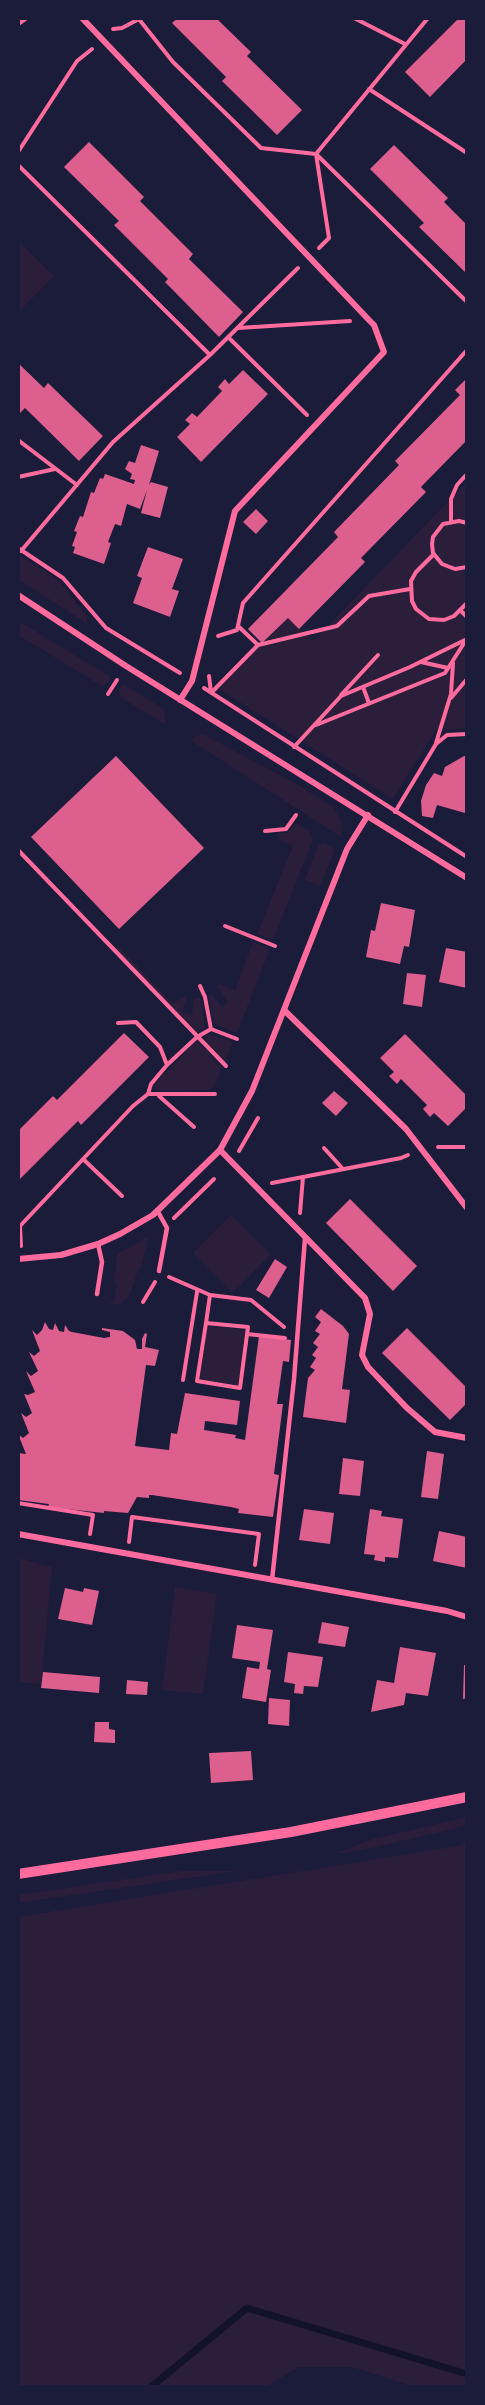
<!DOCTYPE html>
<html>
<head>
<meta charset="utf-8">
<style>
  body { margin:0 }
  #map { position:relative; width:485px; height:2405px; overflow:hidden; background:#1b1b3a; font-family:Barlow,sans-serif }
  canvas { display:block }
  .frame { position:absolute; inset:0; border:20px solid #1b1b3a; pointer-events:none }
</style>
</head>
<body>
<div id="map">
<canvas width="485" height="2405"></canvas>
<div class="frame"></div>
</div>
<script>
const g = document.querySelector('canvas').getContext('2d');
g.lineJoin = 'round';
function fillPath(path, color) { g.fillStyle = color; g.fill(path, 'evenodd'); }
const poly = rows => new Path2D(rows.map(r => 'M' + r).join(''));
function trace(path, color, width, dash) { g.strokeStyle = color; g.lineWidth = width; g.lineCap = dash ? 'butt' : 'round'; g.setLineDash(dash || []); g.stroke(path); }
fillPath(poly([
  [18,241,54,276,18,313],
  [467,482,467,729,436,730,393,799,219,689,288,617,313,641],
  [18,554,54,577,64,587,88,617,86,623,18,579],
  [22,623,111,677,109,681,104,686,100,685,20,636,18,629],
  [122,683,164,709,166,725,120,697,119,691],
  [199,735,204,735,295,783,333,807,342,823,341,837,190,740],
  [297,823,309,831,313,839,273,940,257,934,293,846,279,840,278,835,279,833,287,833],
  [325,843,335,849,320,886,305,880,318,845],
  [253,942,270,949,237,1033,214,1024,209,995,212,995,222,1007,228,1002,217,987,219,984,235,990],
  [117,945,173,1004,187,994,183,1012,192,1014,194,999,200,997,205,1027,196,1034,115,948],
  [209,1034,233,1042,225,1063,202,1040],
  [197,1040,222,1067,214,1087,209,1090,156,1091,153,1086],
  [231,1215,271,1254,233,1293,193,1253],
  [148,1237,141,1268,139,1268,129,1297,120,1304,110,1304,111,1302,114,1301,117,1283,114,1283,117,1254],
  [207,1325,245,1330,238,1385,200,1380],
  [18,1558,52,1567,41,1684,18,1682],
  [175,1587,217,1594,203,1694,162,1690],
  [467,1817,466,1826,376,1847,331,1855,373,1839],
  [467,1841,467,2387,415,2387,352,2367,299,2367,265,2387,18,2387,18,1917,457,1846],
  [181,1871,237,1871,18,1903,18,1895]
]), '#2a1e3b');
trace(poly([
  [151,2387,247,2308,467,2374]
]), '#12122b', 7);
fillPath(poly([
  [178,18,216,18,251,52,247,56,302,110,277,135,222,81,226,77,172,23],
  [459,18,467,18,467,59,430,97,405,72],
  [89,142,144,197,140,201,193,254,189,259,243,312,219,337,165,282,168,279,114,225,119,221,64,167],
  [394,145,448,198,444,202,467,225,467,274,419,227,424,223,370,169],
  [18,363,44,388,48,383,103,436,79,461,25,408,20,413,18,411],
  [243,370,268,394,201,462,177,437,190,424,185,420,192,413,197,417,222,391,218,387,225,379,229,384],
  [467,378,467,440,421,487,426,492,361,558,365,562,299,629,288,618,262,643,248,629,338,537,334,532,399,465,395,461,460,395,455,390],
  [141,445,159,451,149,485,151,482,168,487,160,518,141,513,147,490,140,509,127,504,121,526,115,524,108,542,111,543,104,564,73,553,75,547,72,546,77,532,74,531,80,516,83,517,91,492,94,493,100,478,103,479,105,474,134,484,135,480,130,479,132,474,125,469,129,461,135,463],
  [256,509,268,521,256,534,243,522],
  [148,547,183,559,172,589,179,591,170,617,133,603,142,578,137,576],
  [116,756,204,848,119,929,31,837],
  [464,756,467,756,465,813,437,805,433,818,422,816,421,801,426,785,434,773,442,776,445,767],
  [381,903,415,910,409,947,404,946,400,964,366,957,371,930,375,931],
  [446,948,467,952,467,988,439,982],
  [407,973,426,975,422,1007,403,1004],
  [124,1033,149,1057,81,1125,78,1121,18,1181,18,1131,53,1096,57,1100],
  [405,1034,467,1096,467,1107,448,1126,434,1113,430,1117,423,1109,427,1105,401,1079,397,1084,389,1076,394,1072,380,1058],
  [334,1091,348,1103,336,1116,322,1103],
  [350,1199,417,1266,393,1291,326,1223],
  [275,1259,287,1267,269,1298,256,1290],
  [321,1309,343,1326,349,1334,342,1389,350,1390,346,1423,303,1417,308,1378,315,1370,310,1367,316,1358,312,1355,318,1347,313,1343,320,1334,315,1331,321,1322,315,1317],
  [45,1322,49,1329,53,1330,55,1323,59,1331,64,1332,65,1325,69,1331,72,1332,104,1338,110,1337,110,1332,102,1330,102,1328,123,1331,135,1340,137,1349,142,1349,142,1339,145,1333,147,1334,145,1347,159,1350,155,1366,146,1365,135,1446,169,1450,171,1433,177,1434,185,1393,240,1401,237,1425,205,1421,204,1430,236,1435,235,1438,245,1440,259,1336,291,1340,289,1362,283,1361,277,1404,283,1404,274,1474,279,1475,273,1517,238,1513,239,1509,231,1507,152,1495,149,1495,149,1498,137,1497,128,1513,104,1511,104,1513,48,1507,49,1504,18,1500,18,1453,26,1454,18,1434,23,1438,29,1433,21,1413,26,1417,32,1413,24,1394,28,1395,35,1392,26,1371,31,1376,38,1371,29,1352,34,1356,40,1351,32,1330,37,1335,42,1330],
  [407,1328,467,1388,467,1403,450,1420,382,1353],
  [427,1451,444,1454,438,1499,421,1497],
  [343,1458,364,1461,360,1496,339,1494],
  [304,1509,334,1513,330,1544,299,1540],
  [370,1509,382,1511,381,1516,403,1519,398,1558,385,1557,385,1562,374,1560,375,1555,364,1554],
  [439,1531,467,1537,467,1568,433,1561],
  [65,1588,83,1592,84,1588,99,1591,92,1625,58,1619],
  [322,1622,349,1627,345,1647,318,1643],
  [237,1625,273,1630,267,1669,271,1670,266,1702,242,1698,247,1667,259,1669,260,1662,232,1658],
  [400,1647,436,1653,428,1696,406,1693,404,1705,371,1712,377,1680,394,1683],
  [288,1652,323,1657,318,1687,304,1686,303,1694,294,1693,295,1684,284,1682],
  [464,1665,467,1665,467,1698,463,1699],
  [43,1672,100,1677,99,1693,41,1688],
  [127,1680,148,1682,147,1695,126,1694],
  [269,1698,290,1700,289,1726,268,1724],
  [95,1722,109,1722,109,1729,115,1730,115,1743,94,1742],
  [251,1751,253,1780,211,1783,209,1753]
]), '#dd5f8e');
trace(poly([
  [138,18,173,62,261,148,316,154,467,302],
  [354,18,405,44],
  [113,29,122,28,139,19],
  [369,89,467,153],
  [18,152,77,61,92,49],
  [18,165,210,355,298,268],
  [319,248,329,238,316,154,428,18],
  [238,328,350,321],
  [228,337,307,415],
  [18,440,77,485],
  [18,477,55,469],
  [451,521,451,499,457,485,467,474],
  [467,523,459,521,443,524,433,537,432,544,433,553,442,564,455,569,467,567],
  [18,548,63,578,106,628,180,673],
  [21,551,113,442,210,355],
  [434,554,416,572,411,581,412,601,416,609,429,619,444,620,454,616,460,610,467,617],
  [460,610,467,603],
  [238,626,258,645],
  [218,636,237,630,243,603,467,350],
  [421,662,448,668],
  [209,676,211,692],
  [363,687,369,703],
  [204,688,467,857],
  [212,692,258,645,337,626,369,596,410,589],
  [108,694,117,680],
  [341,695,378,655],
  [451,698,467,679],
  [316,725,445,673,466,640],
  [436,743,451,694,453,663],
  [294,747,341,696,410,667,467,639],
  [395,812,436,744,447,735,467,734],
  [265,831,286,829,296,815],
  [18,850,226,1066],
  [225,926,275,946],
  [200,986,205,997,211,1029,237,1039],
  [118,1023,136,1022,160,1047,167,1065],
  [148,1094,151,1084,167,1065,197,1037,211,1029],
  [159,1096,194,1127],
  [438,1147,467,1147],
  [324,1148,343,1169],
  [239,1151,258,1118],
  [83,1159,122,1196],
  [272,1183,401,1158,408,1155],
  [300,1213,303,1177],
  [174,1218,214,1179],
  [21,1246,20,1226,133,1106,148,1094,215,1094],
  [169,1277,210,1295,206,1323,197,1381,240,1388,248,1327,206,1323],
  [210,1295,251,1300,284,1327],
  [143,1302,155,1282],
  [247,1334,285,1338],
  [183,1380,197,1292],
  [18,1503,93,1515,90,1534],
  [129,1542,132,1517,259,1534,255,1565]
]), '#ff6b9d', 4);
trace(poly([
  [157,1210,167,1228,159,1271],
  [97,1294,102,1262,98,1244],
  [272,1580,294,1379,305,1238]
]), '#ff6b9d', 4.5);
trace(poly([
  [82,18,369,320,374,325,384,352,235,511,192,681,180,700],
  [18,23,25,18],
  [18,595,126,666,467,878],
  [284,1010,406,1129,467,1208],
  [220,1150,365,1298,370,1314,362,1355,368,1367,407,1408,435,1432,467,1438],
  [18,1259,61,1255,98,1244,120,1234,153,1215,220,1150,252,1091,347,849,368,815],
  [18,1534,447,1611,467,1617]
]), '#ff6b9d', 6);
trace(poly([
  [18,1874,291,1832,467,1797]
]), '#ff6b9d', 10);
</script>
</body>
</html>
